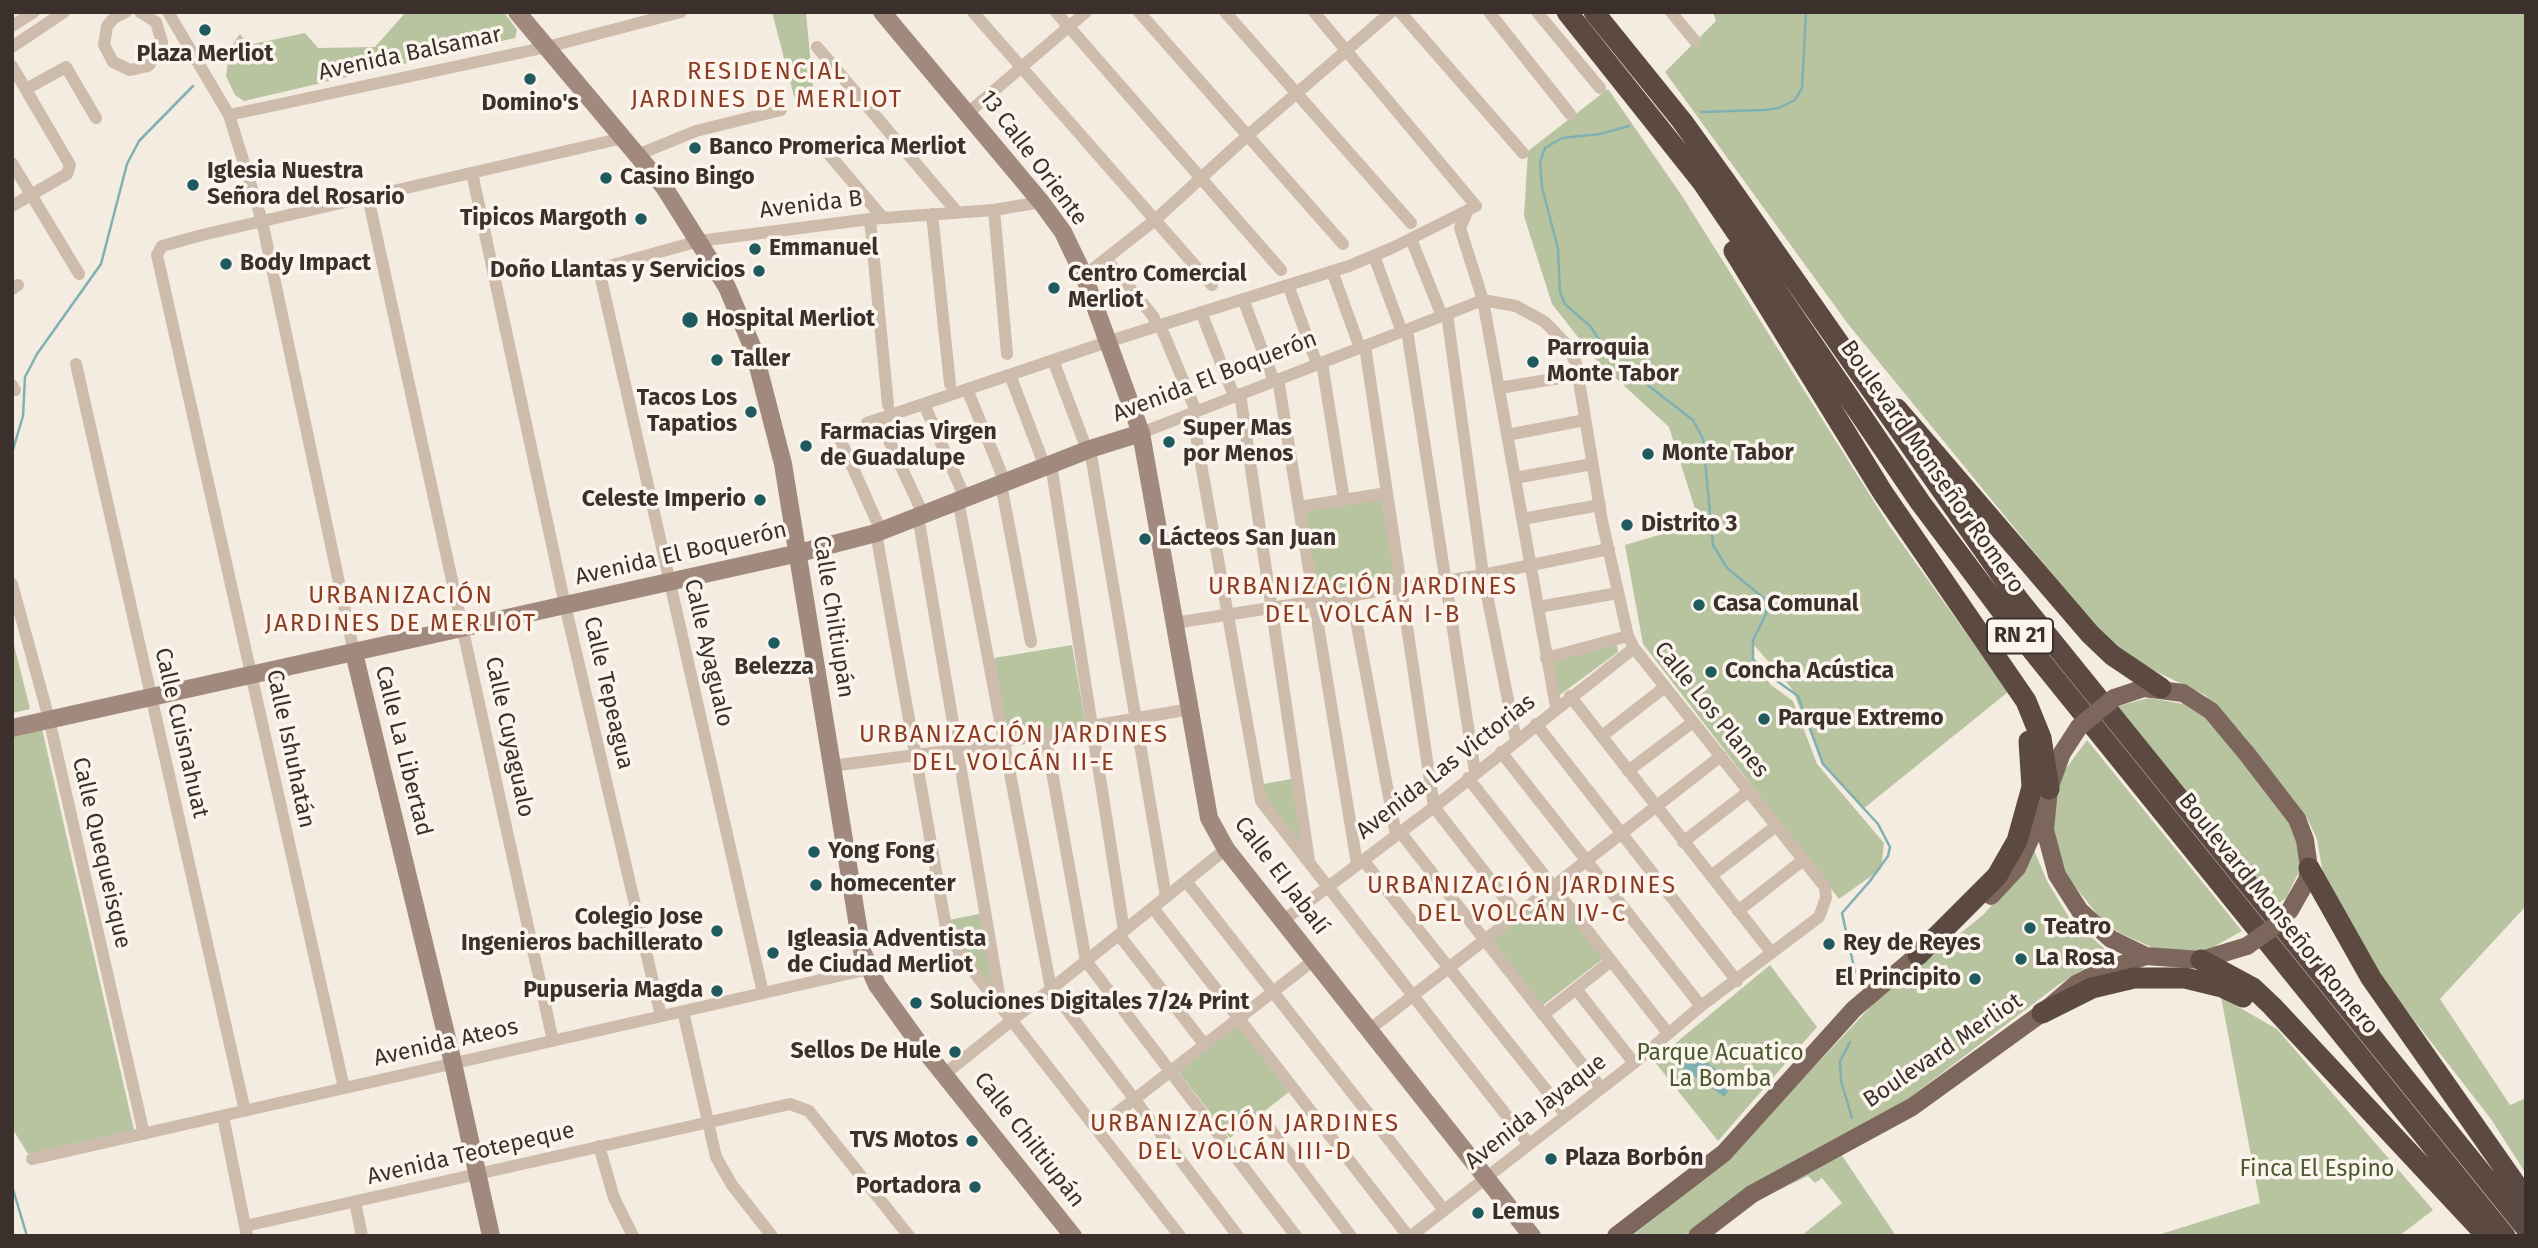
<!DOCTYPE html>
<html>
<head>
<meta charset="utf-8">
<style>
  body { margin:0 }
  #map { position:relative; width:2538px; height:1248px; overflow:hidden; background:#f4ebe1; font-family:"Fira Sans",sans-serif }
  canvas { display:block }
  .frame { position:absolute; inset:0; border:14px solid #3b302b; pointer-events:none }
</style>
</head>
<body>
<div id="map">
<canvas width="2538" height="1248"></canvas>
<div class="frame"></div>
</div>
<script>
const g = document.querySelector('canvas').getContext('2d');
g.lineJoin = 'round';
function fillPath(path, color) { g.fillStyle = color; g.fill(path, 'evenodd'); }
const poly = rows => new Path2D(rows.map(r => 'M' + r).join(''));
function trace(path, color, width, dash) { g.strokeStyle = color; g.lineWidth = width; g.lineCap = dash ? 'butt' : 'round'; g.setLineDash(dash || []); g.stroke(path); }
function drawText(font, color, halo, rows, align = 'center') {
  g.font = font + ' "Fira Sans",sans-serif'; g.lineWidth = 7; g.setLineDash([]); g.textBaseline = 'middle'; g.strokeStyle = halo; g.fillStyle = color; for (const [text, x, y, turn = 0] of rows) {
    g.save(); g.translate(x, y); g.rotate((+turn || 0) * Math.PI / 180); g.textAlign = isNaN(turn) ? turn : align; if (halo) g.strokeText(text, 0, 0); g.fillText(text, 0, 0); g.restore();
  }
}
fillPath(poly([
  [406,12,504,12,517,30,515,38,244,101,235,95,226,76,230,48,240,34,248,45,305,33,318,48,375,47],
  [772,12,806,12,814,99,796,104],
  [1713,12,2526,12,2526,906,2440,999,2510,1105,2526,1098,2526,1174,2491,1119,2382,979,2324,879,2317,839,2308,820,2245,737,2205,695,2132,660,2111,646,1848,324,1665,72,1716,21],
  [1608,89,1682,196,1888,524,2008,692,1863,809,1822,762,1792,689,1754,645,1753,659,1771,685,1793,701,1817,764,1884,843,1881,869,1839,899,1643,644,1625,545,1683,528,1687,532,1691,522,1699,521,1669,427,1596,360,1552,304,1524,216,1528,151],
  [1382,499,1395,580,1317,592,1304,511],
  [12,637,30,709,12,713],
  [1072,645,1085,721,1008,735,994,658],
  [1617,645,1618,652,1557,697,1550,659],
  [2149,698,2183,704,2204,717,2260,781,2294,828,2299,847,2299,872,2286,898,2277,904,2114,707],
  [42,729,134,1130,28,1154,12,1128,12,736],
  [2087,740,2242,931,2206,951,2160,951,2120,933,2101,919,2065,874,2050,817,2056,782],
  [1297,778,1309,861,1261,801,1258,785],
  [2034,850,2047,881,2070,919,2113,956,2085,968,2058,985,1904,1102,1741,1192,1684,1236,1632,1236,1725,1162,1875,1002,1983,915,2022,872],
  [1554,893,1604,958,1542,1006,1491,941],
  [984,913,1001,1007,948,939,944,921],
  [1770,965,1817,1027,1718,1141,1654,1061],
  [2221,997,2277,1029,2433,1210,2399,1236,2155,1236,2260,1203],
  [1237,1025,1289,1092,1230,1138,1178,1071],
  [1841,1154,1896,1236,1801,1236,1842,1203,1822,1178,1815,1183,1808,1176,1754,1202]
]), '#b8c4a0');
fillPath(poly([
  [1688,1050,1697,1050,1711,1066,1736,1080,1724,1097,1702,1080,1684,1072,1680,1059]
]), '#7fb0b2');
trace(poly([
  [1701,112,1764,110,1779,108,1795,100,1802,88,1806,12],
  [1629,126,1600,134,1562,138,1545,148,1540,162,1542,187,1558,249,1560,292,1565,304,1590,326,1611,357,1693,420,1703,439,1713,545,1727,568,1766,600,1766,614,1753,640,1753,659,1763,671,1798,696,1823,764,1878,824,1890,847,1888,856,1870,881,1842,913,1855,972],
  [12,453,23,416,25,377,37,354,101,264,127,164,139,141,193,86],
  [1850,1042,1840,1061,1841,1081,1852,1118],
  [12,1186,27,1236]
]), '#7fb0b2', 2.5);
trace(poly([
  [126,12,114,18,107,26,104,45,113,62,130,70,148,66,160,51,162,42,156,22,140,12],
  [168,12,229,115,262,221,354,653],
  [973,12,1212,285],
  [1056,12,1281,270],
  [1139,12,1343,244],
  [1225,12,1411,223],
  [1400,12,1523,153],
  [1489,12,1570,114],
  [1537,12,1600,88],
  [1671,12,1695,41],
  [12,26,34,12],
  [12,47,64,12],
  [817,47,957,212],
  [12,66,70,165,67,174,12,206],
  [26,89,66,67,96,118],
  [969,112,1086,12],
  [229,115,547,47,681,12],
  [828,153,883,218],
  [637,155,696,131,781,110],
  [12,163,79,274],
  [472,173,565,605,661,1016],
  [368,197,553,1041],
  [994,210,1007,354],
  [1468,210,1460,228,1483,300,1556,707],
  [932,214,950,384],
  [870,219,888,405],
  [1411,239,1442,316],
  [1374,256,1402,332],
  [1107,260,1153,316,1157,326],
  [1332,271,1360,348],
  [1084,276,1155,220,1247,136,1391,12],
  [1288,285,1317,364],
  [12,289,18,285],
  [1243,299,1274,381],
  [1201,312,1234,396],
  [1447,314,1483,575,1516,740],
  [1160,325,1196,411],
  [1407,330,1475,772],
  [1365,346,1434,807,1518,915],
  [1053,360,1087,450],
  [1322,363,1344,500],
  [76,364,245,1111],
  [1010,375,1045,467],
  [1278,379,1357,864],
  [12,385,15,390],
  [1499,388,1578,375],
  [967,389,1005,482],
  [1240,394,1309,861],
  [924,404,965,498],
  [1192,413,1261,801,1528,1143],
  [879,419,923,514],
  [867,423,1110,341,1349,266,1392,248,1476,206,1314,12],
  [1141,433,1483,300,1516,306,1545,322,1566,344,1576,363,1602,521,1628,636,1634,648,1825,887,1826,898,1819,917,1701,1006,1634,1063,1411,1236],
  [1507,435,1585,420],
  [840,439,881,531],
  [1090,449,1166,897],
  [1051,464,1124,931],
  [1515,478,1592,464],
  [1001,484,1031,642],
  [958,500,1051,989,1238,1236],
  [1299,507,1387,493],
  [918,516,1001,1006],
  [1522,519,1600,505],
  [876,533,948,939,1180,1236],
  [12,584,49,719,144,1134],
  [1351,593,1396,835],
  [1538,607,1618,593],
  [1174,623,1483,575,1609,549],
  [1546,658,1628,636],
  [1570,696,1771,952],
  [1536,724,1737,981],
  [1045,733,1086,961,1296,1236],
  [1602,736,1665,687],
  [1501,752,1701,1006],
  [831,766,955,750,1190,709],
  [1628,771,1693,722],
  [1468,778,1667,1032],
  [1400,832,1601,1088],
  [1683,842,1749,791],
  [1363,860,1566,1115],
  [1711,876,1776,826],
  [1186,881,1444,1210],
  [1153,908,1408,1236],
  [1738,911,1803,860],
  [1284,920,1434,807,1634,648],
  [1119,935,1205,1045],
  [1576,989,1634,1063],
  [763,993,600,274,609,266,699,241,870,219,994,210,1041,202],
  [683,1011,716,1157,732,1185,772,1236],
  [1543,1015,1611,961],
  [1370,1029,1721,756],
  [946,1073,1226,849],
  [344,1088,157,255,162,246,202,235,623,138],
  [223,1116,247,1236],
  [1262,1118,1351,1236],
  [1096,1129,1314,960],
  [599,1146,614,1198,633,1236],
  [32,1159,869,969],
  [355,1202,362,1236],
  [245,1226,790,1104,809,1111,909,1236]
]), '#cdbbac', 12);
trace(poly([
  [517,12,664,187,727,287,754,351,783,464,862,951,877,985,918,1042,1073,1236],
  [882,12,1041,202,1063,232,1084,276,1141,433,1209,818,1226,849,1532,1236],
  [354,653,453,1063,491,1236],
  [12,728,799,553,876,533,1090,449,1141,433]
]), '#a18a7d', 18);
trace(poly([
  [2114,698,2144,688,2183,693,2211,711,2247,754,2297,819,2305,840,2309,868,2307,880,2290,910],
  [2079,727,2062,753,2049,789,2045,830,2057,875,2080,911,2111,939,2146,956,2201,960,2247,946],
  [1991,896,2017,868,2046,804],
  [1616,1236,1724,1153,1854,1009,1928,946],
  [1697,1236,1752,1194,1912,1107,2042,1013,2076,984,2097,973,2146,956]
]), '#7d675c', 18);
trace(poly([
  [1567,12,1703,183,1920,502,2015,629,2505,1236],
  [1594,12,1682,121,1726,182,2018,599,2526,1228],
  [1734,251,1883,493,2026,701,2041,738,2049,789],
  [1897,409,2090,634,2112,655,2161,688],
  [2309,868,2371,978,2526,1199],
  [1918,955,1997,876,2017,841,2032,787,2029,741],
  [2201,960,2253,988,2272,1006,2487,1236],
  [2042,1013,2092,988,2134,978,2185,978,2222,987,2243,997]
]), '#5c4a42', 21);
trace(poly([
  [2079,727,2114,698],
  [2247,946,2271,929,2290,910]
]), '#7d675c', 18);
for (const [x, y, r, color] of [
  [205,30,7,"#1f5a5e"],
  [530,79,7,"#1f5a5e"],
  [695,148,7,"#1f5a5e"],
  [606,178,7,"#1f5a5e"],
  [193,185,7,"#1f5a5e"],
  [641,219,7,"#1f5a5e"],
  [755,249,7,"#1f5a5e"],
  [226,264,7,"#1f5a5e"],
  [759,271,7,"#1f5a5e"],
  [1054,288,7,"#1f5a5e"],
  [690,320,9,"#1f5a5e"],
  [717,360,7,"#1f5a5e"],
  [1533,362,7,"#1f5a5e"],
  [751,412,7,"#1f5a5e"],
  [1169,442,7,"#1f5a5e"],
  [806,446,7,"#1f5a5e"],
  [1648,454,7,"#1f5a5e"],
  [760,500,7,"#1f5a5e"],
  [1627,525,7,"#1f5a5e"],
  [1145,539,7,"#1f5a5e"],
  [1699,605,7,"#1f5a5e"],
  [774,643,7,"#1f5a5e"],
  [1711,672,7,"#1f5a5e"],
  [1764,719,7,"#1f5a5e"],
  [814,852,7,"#1f5a5e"],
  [816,885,7,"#1f5a5e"],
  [2030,928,7,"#1f5a5e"],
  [717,931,7,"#1f5a5e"],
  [1829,944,7,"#1f5a5e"],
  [773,953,7,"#1f5a5e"],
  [2021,959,7,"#1f5a5e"],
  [1975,979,7,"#1f5a5e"],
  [717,991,7,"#1f5a5e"],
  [916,1003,7,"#1f5a5e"],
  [955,1052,7,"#1f5a5e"],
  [972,1141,7,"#1f5a5e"],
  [1551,1159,7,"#1f5a5e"],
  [975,1187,7,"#1f5a5e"],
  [1478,1213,7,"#1f5a5e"]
]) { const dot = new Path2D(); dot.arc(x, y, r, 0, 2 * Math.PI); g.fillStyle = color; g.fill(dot); trace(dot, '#fbf5ee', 2.5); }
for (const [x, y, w] of [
  [2020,636,66]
]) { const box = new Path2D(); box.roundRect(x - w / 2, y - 17.5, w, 35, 5); g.fillStyle = '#fbf5ee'; g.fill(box); trace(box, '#3b302b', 2); }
drawText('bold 21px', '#3b302b', null, [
  ["RN 21",2020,636]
]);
drawText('23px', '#3b302b', '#fbf5ee', [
  ["Avenida Balsamar",410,54,-12],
  ["13 Calle Oriente",1033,158,53],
  ["Avenida B",811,205,-7],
  ["Avenida El Boquerón",1215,377,-21],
  ["Boulevard Monseñor Romero",1932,467,55],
  ["Avenida El Boquerón",681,554,-13],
  ["Calle Chiltiupán",833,617,81],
  ["Calle Ayagualo",708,653,77],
  ["Calle Tepeagua",608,693,77],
  ["Calle Los Planes",1711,710,51],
  ["Calle Cuisnahuat",181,733,77],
  ["Calle Cuyagualo",509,737,78],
  ["Calle Ishuhatán",290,749,78],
  ["Calle La Libertad",403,751,76],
  ["Avenida Las Victorias",1446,767,-38],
  ["Calle Quequeisque",101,853,77],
  ["Calle El Jabalí",1281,876,53],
  ["Boulevard Monseñor Romero",2278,914,51],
  ["Avenida Ateos",446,1043,-13],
  ["Boulevard Merliot",1943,1051,-34],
  ["Avenida Jayaque",1536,1112,-38],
  ["Calle Chiltiupán",1029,1140,52],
  ["Avenida Teotepeque",471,1154,-13]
]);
drawText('bold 23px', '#3b302b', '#fbf5ee', [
  ["Plaza Merliot",205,55,"center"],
  ["Domino's",530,104,"center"],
  ["Banco Promerica Merliot",709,148],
  ["Iglesia Nuestra",207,172],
  ["Señora del Rosario",207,198],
  ["Casino Bingo",620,178],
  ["Tipicos Margoth",627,219,"right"],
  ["Emmanuel",769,249],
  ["Body Impact",240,264],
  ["Doño Llantas y Servicios",745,271,"right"],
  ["Centro Comercial",1068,275],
  ["Merliot",1068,301],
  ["Hospital Merliot",706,320],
  ["Parroquia",1547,349],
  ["Monte Tabor",1547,375],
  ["Taller",731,360],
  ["Tacos Los",737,399,"right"],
  ["Tapatios",737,425,"right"],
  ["Super Mas",1183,429],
  ["por Menos",1183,455],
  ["Farmacias Virgen",820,433],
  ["de Guadalupe",820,459],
  ["Monte Tabor",1662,454],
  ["Celeste Imperio",746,500,"right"],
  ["Distrito 3",1641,525],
  ["Lácteos San Juan",1159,539],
  ["Casa Comunal",1713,605],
  ["Belezza",774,668,"center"],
  ["Concha Acústica",1725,672],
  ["Parque Extremo",1778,719],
  ["Yong Fong",828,852],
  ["homecenter",830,885],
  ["Colegio Jose",703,918,"right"],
  ["Ingenieros bachillerato",703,944,"right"],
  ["Teatro",2044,928],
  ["Igleasia Adventista",787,940],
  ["de Ciudad Merliot",787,966],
  ["Rey de Reyes",1843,944],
  ["La Rosa",2035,959],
  ["El Principito",1961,979,"right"],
  ["Pupuseria Magda",703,991,"right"],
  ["Soluciones Digitales 7/24 Print",930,1003],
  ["Sellos De Hule",941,1052,"right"],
  ["TVS Motos",958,1141,"right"],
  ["Plaza Borbón",1565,1159],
  ["Portadora",961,1187,"right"],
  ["Lemus",1492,1213]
], 'left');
drawText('23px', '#4a5a2e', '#fbf5ee', [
  ["Parque Acuatico",1720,1054],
  ["La Bomba",1720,1080],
  ["Finca El Espino",2317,1170]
]);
g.letterSpacing = '2px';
drawText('24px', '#8c3b22', '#fbf5ee', [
  ["RESIDENCIAL",767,72],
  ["JARDINES DE MERLIOT",767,100],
  ["URBANIZACIÓN JARDINES",1363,587],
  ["DEL VOLCÁN I-B",1363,615],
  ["URBANIZACIÓN",401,596],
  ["JARDINES DE MERLIOT",401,624],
  ["URBANIZACIÓN JARDINES",1014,735],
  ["DEL VOLCÁN II-E",1014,763],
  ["URBANIZACIÓN JARDINES",1522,886],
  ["DEL VOLCÁN IV-C",1522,914],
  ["URBANIZACIÓN JARDINES",1245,1124],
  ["DEL VOLCÁN III-D",1245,1152]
]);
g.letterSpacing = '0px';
</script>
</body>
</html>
